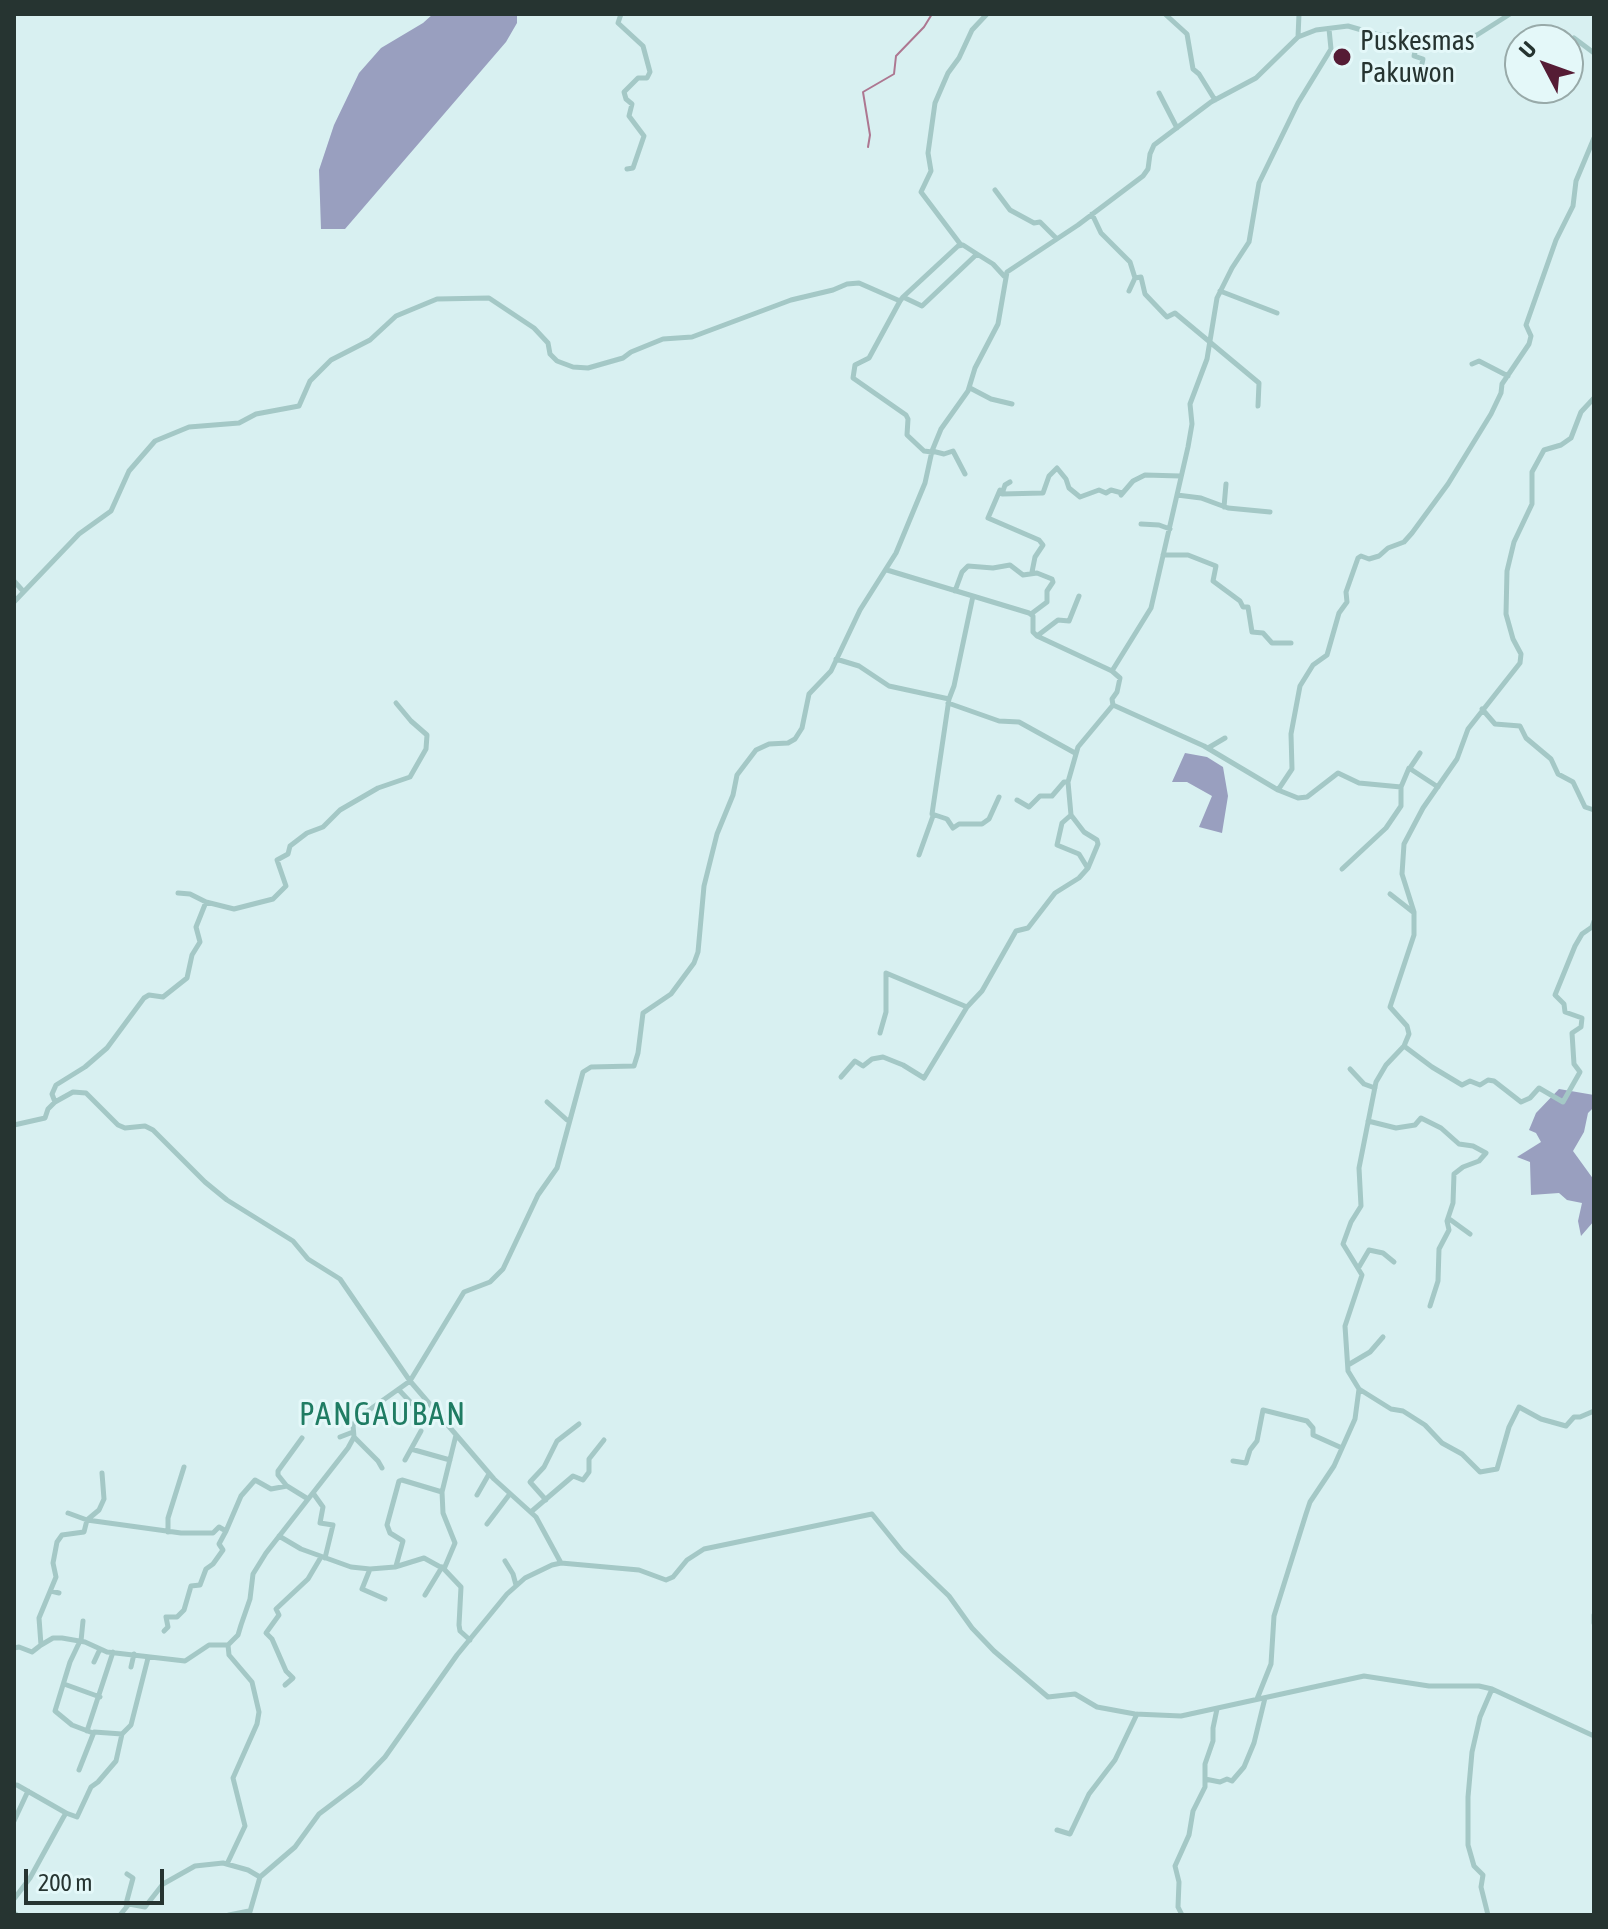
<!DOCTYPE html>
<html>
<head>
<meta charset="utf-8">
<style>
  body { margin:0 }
  #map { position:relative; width:1608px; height:1929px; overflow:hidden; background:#d8f0f1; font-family:"Asap Condensed",sans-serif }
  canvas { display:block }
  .frame { position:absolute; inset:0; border:16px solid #263431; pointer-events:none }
  .north { position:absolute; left:1504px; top:24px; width:80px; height:80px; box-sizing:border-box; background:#e4f8f9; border:2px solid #98aaa9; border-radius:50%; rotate:311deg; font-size:22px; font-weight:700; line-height:32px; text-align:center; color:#263431 }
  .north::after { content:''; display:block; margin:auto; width:28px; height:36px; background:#551c35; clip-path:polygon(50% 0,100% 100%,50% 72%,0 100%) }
  .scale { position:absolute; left:24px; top:1869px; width:140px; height:36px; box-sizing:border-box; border:4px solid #263431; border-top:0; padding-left:10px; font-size:24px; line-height:28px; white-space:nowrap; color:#263431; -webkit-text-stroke:6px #e4f8f9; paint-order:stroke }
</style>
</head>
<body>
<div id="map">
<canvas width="1608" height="1929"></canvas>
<div class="frame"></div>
<div class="north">U</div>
<div class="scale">200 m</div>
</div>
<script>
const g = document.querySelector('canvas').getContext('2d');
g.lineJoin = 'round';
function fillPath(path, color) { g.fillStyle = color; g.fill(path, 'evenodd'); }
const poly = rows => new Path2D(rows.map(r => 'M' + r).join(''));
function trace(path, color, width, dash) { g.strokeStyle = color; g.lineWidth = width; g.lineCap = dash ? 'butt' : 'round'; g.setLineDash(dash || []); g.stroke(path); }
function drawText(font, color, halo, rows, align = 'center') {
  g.font = font + ' "Asap Condensed",sans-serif'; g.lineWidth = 6; g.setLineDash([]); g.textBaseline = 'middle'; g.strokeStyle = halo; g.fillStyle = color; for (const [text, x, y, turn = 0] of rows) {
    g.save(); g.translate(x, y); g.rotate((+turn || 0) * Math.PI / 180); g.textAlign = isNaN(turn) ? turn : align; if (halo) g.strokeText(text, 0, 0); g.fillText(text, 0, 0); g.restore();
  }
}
fillPath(poly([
  [433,14,517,14,517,23,506,42,345,229,321,229,319,170,334,125,359,73,381,48,423,23],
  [1185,753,1207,757,1223,767,1228,796,1222,833,1199,827,1212,796,1187,782,1172,782],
  [1559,1089,1594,1095,1594,1107,1588,1113,1584,1132,1573,1151,1594,1180,1594,1221,1581,1236,1578,1221,1582,1203,1567,1200,1559,1193,1531,1195,1530,1162,1517,1157,1541,1142,1536,1133,1529,1130,1536,1113]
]), '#999fbf');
trace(poly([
  [868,147,870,135,863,92,894,74,896,56,924,27,932,14]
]), '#ad7791', 2);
trace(poly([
  [621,14,618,23,643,46,650,72,647,78,638,78,624,92,626,99,632,104,629,116,644,136,633,168,627,169],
  [1165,14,1187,34,1193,69,1199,74,1215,100],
  [1298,37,1299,14],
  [1419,37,1414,56,1423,59,1420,73],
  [1574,38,1594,53],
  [1159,93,1177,128],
  [995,190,1010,210,1034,223,1040,222,1056,238],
  [1092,214,1101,233,1130,262,1135,278,1129,291],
  [961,245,921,192,931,171,928,153,935,103,948,73,959,58,972,30,987,14],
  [1135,278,1141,277,1145,294,1165,315,1167,317,1175,313,1259,383,1258,406],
  [1220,291,1277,313],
  [903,297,958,246,963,245,977,254],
  [900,301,869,358,855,365,853,378,906,415,908,419,907,435,924,451,932,452],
  [1472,364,1479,361,1508,376],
  [970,388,991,399,1012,404],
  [932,451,944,454,953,451,965,474],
  [1010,482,1005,485,1002,494,1043,493,1049,476,1057,468,1066,479,1069,488,1080,497,1099,490,1106,493,1111,490,1122,493],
  [1000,490,988,518,1039,540,1043,545,1035,557,1032,572],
  [1121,495,1133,481,1145,475,1180,476],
  [1177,495,1201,498,1228,508,1270,512],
  [1224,507,1226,484],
  [1141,524,1159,525,1170,529],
  [1163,555,1188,555,1216,566,1213,581,1240,601,1243,607,1248,607,1252,632,1263,633,1272,643,1291,643],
  [887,570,1029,613,1033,616,1033,632,1037,636,1112,671,1151,608,1188,447,1192,424,1190,404,1207,359,1217,298,1232,268,1249,242,1259,183,1298,103,1331,49,1329,29],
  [14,581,23,591],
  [955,591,962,572,968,566,993,568,1010,565,1023,575,1037,573,1052,579,1053,582,1047,591,1047,602,1031,614],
  [14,602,79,534,111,511,129,471,155,441,189,427,239,423,256,414,299,406,310,381,331,360,370,340,396,316,437,299,489,298,534,328,548,343,550,354,557,361,573,367,588,368,623,358,631,352,663,339,692,337,791,300,833,290,847,284,859,283,900,301,903,297,922,306,977,254,993,264,1004,276],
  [1037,636,1058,620,1069,621,1079,596],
  [836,659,859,666,889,686,949,699,932,814,947,819,953,828,959,824,982,824,989,819,999,797],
  [1112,671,1120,678,1117,692,1112,699,1113,705,1204,746,1278,790,1298,798,1307,797,1338,773,1359,783,1401,787,1409,768,1438,787],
  [949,699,954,686,973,596],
  [948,703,999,721,1019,722,1075,753],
  [1482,709,1495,724,1520,726,1526,738,1551,759,1558,774,1573,782,1585,807,1594,810],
  [1208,748,1225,738],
  [1410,768,1420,753],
  [1278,790,1292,769,1291,734,1300,686,1313,665,1327,655,1339,613,1347,602,1346,592,1358,558,1361,556,1369,559,1379,556,1388,548,1404,542,1412,533,1448,484,1491,414,1501,393,1502,384,1529,344,1531,336,1526,325,1556,240,1573,206,1576,181,1594,138],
  [1017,800,1029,807,1040,796,1052,796,1064,782,1068,782],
  [1071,815,1062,823,1057,845,1079,854,1087,867],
  [919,855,933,816],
  [1342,869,1386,828,1401,806,1401,787],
  [178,893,190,894,206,902],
  [1390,894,1413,912],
  [880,1033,886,1012,886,973,967,1007],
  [1404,1046,1432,1067,1462,1085,1470,1081,1480,1085,1488,1080,1494,1081,1521,1102,1530,1098,1539,1088,1563,1102,1580,1072,1574,1064,1572,1033,1581,1027,1582,1018,1565,1012,1564,1004,1555,995,1575,946,1582,934,1592,927,1594,921],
  [1350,1069,1364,1084,1375,1088],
  [841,1077,855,1061,863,1066,872,1059,883,1057,903,1065,924,1078,967,1007,982,991,1016,931,1028,928,1055,893,1079,878,1088,868,1098,844,1097,840,1084,832,1071,815,1068,782,1078,747,1113,705],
  [55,1102,52,1094,56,1085,85,1067,107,1048,144,998,149,995,163,997,187,978,192,955,200,942,196,927,206,902,234,909,273,899,286,886,277,860,288,854,290,846,307,833,323,827,340,810,378,788,410,777,426,749,427,735,411,721,396,703],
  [547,1102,567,1120],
  [1368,1121,1396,1128,1415,1125,1421,1118,1441,1128,1459,1144,1473,1146,1486,1153,1479,1161,1463,1167,1454,1174,1453,1203,1447,1221,1449,1230,1439,1249,1438,1281,1430,1306],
  [14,1125,45,1118,48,1109,55,1102,73,1092,86,1093,118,1125,125,1128,145,1126,153,1130,205,1182,227,1200,293,1241,308,1259,340,1279,410,1381,494,1479,536,1517,561,1563,639,1570,666,1580,673,1577,687,1560,704,1549,872,1514,902,1551,949,1596,972,1628,994,1651,1048,1697,1075,1694,1097,1707,1135,1714,1181,1716,1364,1676,1429,1686,1479,1686,1492,1689,1594,1736],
  [1448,1218,1470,1234],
  [1359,1267,1369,1250,1383,1253,1394,1262],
  [1348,1365,1370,1352,1383,1337],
  [1359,1389,1391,1409,1403,1411,1425,1425,1442,1443,1462,1454,1480,1472,1497,1469,1509,1427,1519,1407,1541,1419,1566,1426,1574,1417,1580,1417,1594,1411],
  [399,1390,415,1407],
  [340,1437,353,1432],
  [354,1437,378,1461,382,1468],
  [411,1449,450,1460],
  [405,1460,421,1431],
  [1233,1461,1246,1463,1250,1450,1257,1441,1263,1410,1307,1421,1313,1428,1313,1435,1342,1448],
  [286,1485,278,1475,278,1471,302,1438],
  [313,1493,323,1507,320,1523,333,1525,325,1558],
  [477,1495,489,1474],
  [546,1500,530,1482,544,1467,557,1441,579,1424],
  [532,1511,573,1476,583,1480,589,1472,589,1459,604,1440],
  [68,1513,87,1520,99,1510,104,1499,102,1473],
  [487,1524,509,1495],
  [168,1532,168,1518,184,1467],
  [279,1536,301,1549,351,1567,370,1569,395,1567,424,1558,444,1569,455,1543,443,1513,442,1492,456,1435],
  [505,1561,513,1574,516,1585],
  [396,1566,403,1541,390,1533,387,1525,399,1481,402,1480,442,1492],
  [370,1569,362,1589,385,1599],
  [444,1569,461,1587,459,1625,460,1631,470,1640],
  [51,1591,59,1593],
  [425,1595,442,1567],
  [1594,1615,1594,1623],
  [164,1631,168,1627,166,1617,177,1617,184,1610,191,1586,200,1585,206,1569,213,1564,223,1550,219,1544,226,1531],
  [80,1641,70,1662,55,1711,72,1725,93,1733],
  [81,1641,83,1621],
  [41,1645,53,1638,62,1638,85,1642,107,1652,185,1661,209,1645,228,1645,238,1635,241,1625,250,1599,253,1574,266,1553,348,1448,354,1437,353,1425,358,1418,410,1381,464,1292,490,1282,503,1269,538,1195,557,1168,583,1072,591,1067,634,1066,638,1053,643,1013,671,994,694,963,698,952,704,886,717,834,733,795,737,775,756,750,769,744,788,743,795,739,802,728,809,694,831,671,860,610,896,553,925,483,932,451,941,429,968,391,975,368,998,324,1007,272,1078,225,1143,176,1148,169,1150,154,1154,145,1211,102,1256,78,1298,37,1316,30,1348,26,1379,35,1411,35,1432,41,1457,40,1477,35,1510,14],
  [14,1648,19,1647,32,1652,41,1645,39,1618,56,1577,53,1563,57,1542,62,1535,84,1532,87,1520,181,1533,213,1533,219,1527,226,1531,241,1496,255,1480,271,1489,287,1486,308,1499],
  [94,1662,100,1649],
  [131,1667,134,1654],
  [64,1684,100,1697],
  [285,1685,293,1678,286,1671,272,1639,266,1633,279,1615,276,1609,308,1579,321,1557],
  [1257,1699,1271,1664,1274,1616,1306,1514,1310,1502,1334,1466,1355,1419,1359,1389,1348,1371,1345,1326,1362,1275,1343,1244,1351,1222,1361,1206,1359,1168,1376,1082,1386,1065,1404,1046,1409,1034,1407,1026,1390,1007,1414,935,1414,912,1402,874,1404,844,1423,808,1457,759,1468,729,1520,663,1521,654,1513,639,1506,614,1507,571,1514,542,1532,504,1532,472,1544,450,1561,445,1571,438,1581,412,1594,398],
  [87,1731,113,1652],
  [79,1770,94,1732,122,1734],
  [1205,1779,1220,1782,1227,1779,1232,1781,1244,1767,1254,1743,1265,1698],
  [17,1785,66,1813],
  [14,1821,28,1791],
  [1057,1830,1070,1834,1089,1794,1115,1760,1137,1714],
  [227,1864,245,1826,233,1778,257,1724,259,1712,252,1682,229,1655,228,1645],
  [14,1899,30,1878,63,1818,66,1813,77,1817,91,1787,98,1782,116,1761,122,1734,131,1725,148,1658],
  [126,1904,133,1878,127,1874],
  [14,1913,17,1915],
  [120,1915,129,1904,145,1907,163,1884,195,1866,223,1863,248,1870,260,1877],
  [229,1915,249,1911],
  [249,1915,260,1877,295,1847,319,1814,360,1783,385,1757,457,1655,507,1594,525,1578,552,1565,561,1563],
  [1182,1915,1178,1907,1179,1882,1175,1866,1189,1835,1193,1811,1205,1787,1205,1764,1213,1741,1213,1728,1217,1709],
  [1488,1915,1481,1887,1483,1875,1474,1866,1468,1845,1468,1797,1472,1752,1480,1717,1492,1689]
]), '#a4c8c6', 5);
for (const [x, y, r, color] of [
  [1342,57,10,"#551c35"]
]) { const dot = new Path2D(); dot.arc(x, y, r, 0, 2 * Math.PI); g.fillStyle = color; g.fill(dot); trace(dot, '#e4f8f9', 3); }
drawText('28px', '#263431', '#e4f8f9', [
  ["Puskesmas",1360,41],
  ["Pakuwon",1360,73]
], 'left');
g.letterSpacing = '2px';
drawText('32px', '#1f7c63', '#e4f8f9', [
  ["PANGAUBAN",383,1415]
]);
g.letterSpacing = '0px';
</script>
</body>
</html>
